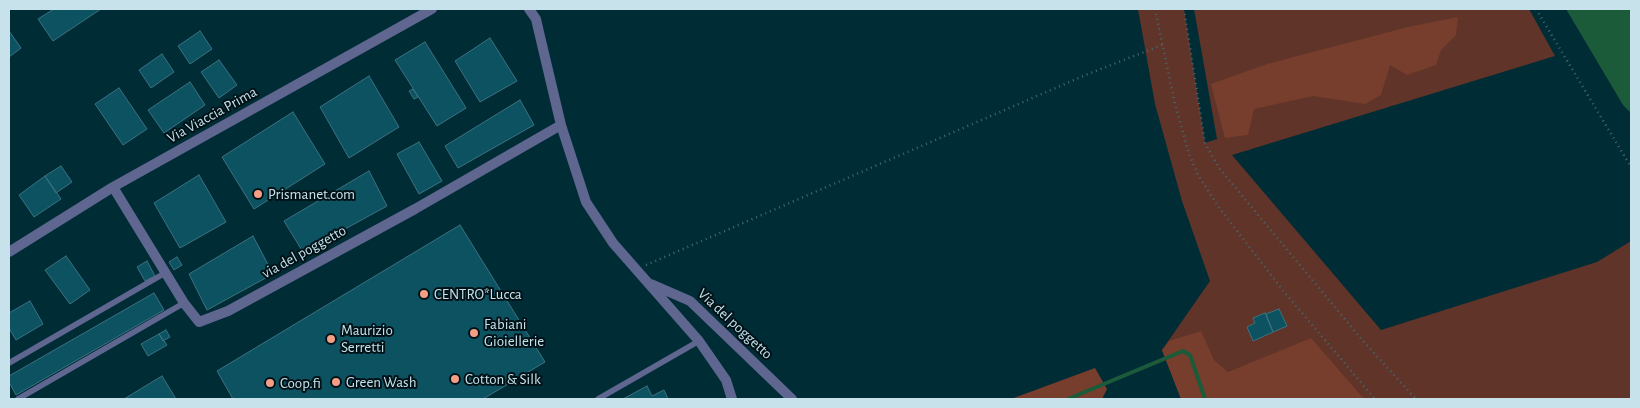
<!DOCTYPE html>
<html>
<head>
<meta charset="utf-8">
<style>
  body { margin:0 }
  #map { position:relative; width:1640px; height:408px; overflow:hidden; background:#002c36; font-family:"Alegreya Sans",sans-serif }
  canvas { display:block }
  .frame { position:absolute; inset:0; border:10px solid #c7e2ea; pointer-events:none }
</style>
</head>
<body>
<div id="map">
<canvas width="1640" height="408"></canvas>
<div class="frame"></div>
</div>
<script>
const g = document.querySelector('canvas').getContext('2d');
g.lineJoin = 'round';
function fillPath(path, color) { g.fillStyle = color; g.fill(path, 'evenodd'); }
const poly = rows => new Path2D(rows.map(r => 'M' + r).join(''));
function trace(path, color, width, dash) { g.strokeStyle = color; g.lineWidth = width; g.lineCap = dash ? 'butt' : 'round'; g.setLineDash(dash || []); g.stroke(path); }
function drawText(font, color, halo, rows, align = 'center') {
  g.font = font + ' "Alegreya Sans",sans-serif'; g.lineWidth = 4; g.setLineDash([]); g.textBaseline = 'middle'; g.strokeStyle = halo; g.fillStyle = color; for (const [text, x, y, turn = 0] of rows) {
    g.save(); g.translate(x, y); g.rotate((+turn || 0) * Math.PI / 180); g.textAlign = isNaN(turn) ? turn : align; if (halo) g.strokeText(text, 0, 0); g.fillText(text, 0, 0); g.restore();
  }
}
fillPath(poly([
  [1138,9,1184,9,1205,143,1217,139,1194,9,1529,9,1555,56,1232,155,1381,330,1597,262,1631,241,1631,399,1181,399,1162,350,1210,281,1182,201,1155,104]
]), '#603428');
fillPath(poly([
  [1458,17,1456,35,1441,50,1436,65,1407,75,1390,65,1381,95,1365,104,1313,96,1254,109,1248,135,1225,138,1211,84,1267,64,1408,27],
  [1201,331,1214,360,1228,372,1311,338,1364,399,1181,399,1162,350,1169,341],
  [1095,368,1107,389,1102,399,1011,399]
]), '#773d2d');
fillPath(poly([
  [1566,9,1631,9,1631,113,1623,105]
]), '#1b5b3a');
trace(poly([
  [1068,399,1183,351,1190,355,1205,399]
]), '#1b5b3a', 4);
const building = poly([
  [54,9,101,9,53,41,38,19,54,9],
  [9,31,21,48,9,57,9,31],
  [200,31,212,49,190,64,178,46,200,31],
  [490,38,517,81,480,102,455,61,490,38],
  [425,42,466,108,437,126,395,60,425,42],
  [162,54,174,72,151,88,139,70,162,54],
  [219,60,237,85,219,98,201,72,219,60],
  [369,76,399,127,349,158,320,107,369,76],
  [190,82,205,105,164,133,148,110,190,82],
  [119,88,147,129,123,145,95,104,119,88],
  [413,89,418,97,414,99,409,91,413,89],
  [520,100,534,125,458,168,445,146,520,100],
  [293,112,325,164,254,209,222,157,293,112],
  [419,142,442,181,419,194,397,154,419,142],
  [61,166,72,182,56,193,45,176,61,166],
  [369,171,387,206,303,252,284,221,369,171],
  [199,175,226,222,180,248,154,203,199,175],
  [45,176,61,199,34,217,19,195,45,176],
  [460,225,545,362,483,399,233,399,217,371,460,225],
  [253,236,273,274,207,310,189,274,253,236],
  [66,256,90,290,70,304,45,270,66,256],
  [177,257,182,265,174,270,169,262,177,257],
  [147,261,155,276,145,281,137,267,147,261],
  [154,293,164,310,16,395,9,382,9,376,154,293],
  [30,301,43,324,16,340,9,328,9,313,30,301],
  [1279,309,1287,326,1273,332,1266,314,1279,309],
  [1265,313,1273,332,1253,341,1247,327,1255,323,1253,318,1265,313],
  [166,330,170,337,163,341,159,334,166,330],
  [159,334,167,345,148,356,141,344,159,334],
  [162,376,176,399,124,399,162,376],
  [647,386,652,396,664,390,668,399,623,399,647,386]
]);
fillPath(building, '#0c5261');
trace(building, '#3c7281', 1);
trace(poly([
  [1155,9,1175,104,1189,154,1198,175,1220,209,1285,293,1375,399],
  [1184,9,1205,143,1219,168,1363,341,1416,399],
  [1536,9,1631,167],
  [646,265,1088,74,1162,45]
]), '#446a73', 2.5, [1, 4]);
trace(poly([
  [9,363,165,273],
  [18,399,184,303],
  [598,399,699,341]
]), '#5f668f', 5.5);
trace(poly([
  [529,9,536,19,539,32,561,125,586,202,613,243,699,341,726,380,732,399],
  [113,187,184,303,199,322,228,311,415,209,561,125],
  [9,252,113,187,432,9],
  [651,284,690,301,792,399]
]), '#5f668f', 10);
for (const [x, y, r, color] of [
  [258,194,5,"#f49e86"],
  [424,294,5,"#f49e86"],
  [474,333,5,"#f49e86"],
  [331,339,5,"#f49e86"],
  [455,379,5,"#f49e86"],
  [336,382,5,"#f49e86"],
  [270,383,5,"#f49e86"]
]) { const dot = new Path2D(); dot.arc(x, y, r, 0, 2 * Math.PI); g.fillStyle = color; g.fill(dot); trace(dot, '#001218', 2); }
drawText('15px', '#c7e2ea', '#001218', [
  ["Via Viaccia Prima",212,115,-29],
  ["via del poggetto",304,252,-29],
  ["Via del poggetto",735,324,43]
]);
drawText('15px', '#c7e2ea', '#001218', [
  ["Prismanet.com",268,194],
  ["CENTRO*Lucca",434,294],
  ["Fabiani",484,324],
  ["Gioiellerie",484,341],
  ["Maurizio",341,330],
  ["Serretti",341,347],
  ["Cotton & Silk",465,379],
  ["Green Wash",346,382],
  ["Coop.fi",280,383]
], 'left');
</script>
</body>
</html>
